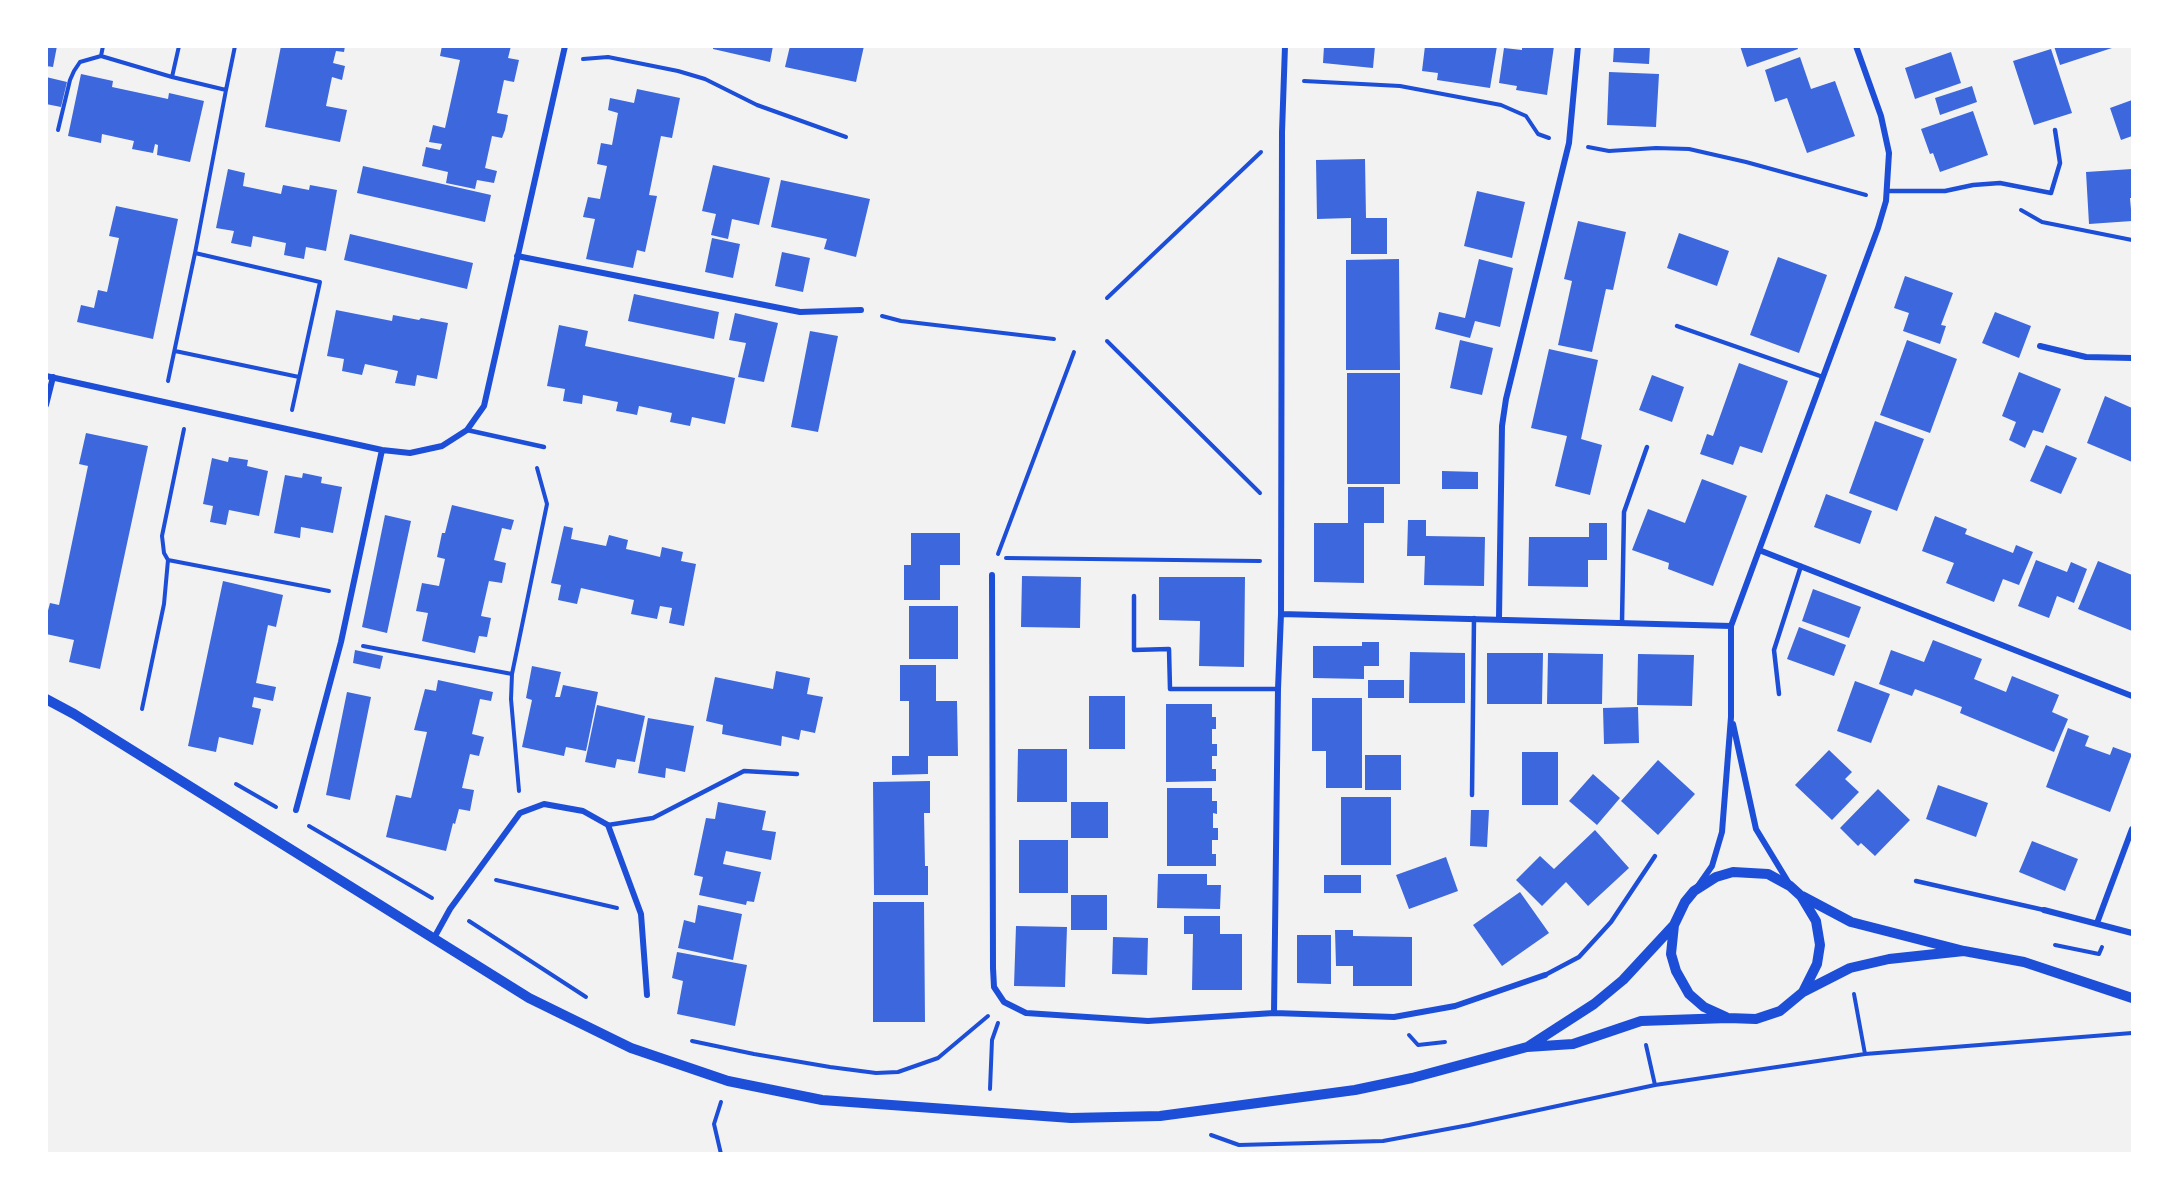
<!DOCTYPE html>
<html>
<head>
<meta charset="utf-8">
<style>
  body { margin:0 }
  #map { position:relative; width:2179px; height:1200px; overflow:hidden; background:#f2f2f2; font-family:Jost,sans-serif }
  canvas { display:block }
  .frame { position:absolute; inset:0; border:48px solid #fff; pointer-events:none }
</style>
</head>
<body>
<div id="map">
<canvas width="2179" height="1200"></canvas>
<div class="frame"></div>
</div>
<script>
const g = document.querySelector('canvas').getContext('2d');
g.lineJoin = 'round';
function fillPath(path, color) { g.fillStyle = color; g.fill(path, 'evenodd'); }
const poly = rows => new Path2D(rows.map(r => 'M' + r).join(''));
function trace(path, color, width, dash) { g.strokeStyle = color; g.lineWidth = width; g.lineCap = dash ? 'butt' : 'round'; g.setLineDash(dash || []); g.stroke(path); }
fillPath(poly([
  [46,46,57,46,53,67,46,66],
  [281,46,345,46,344,52,336,51,333,63,345,66,342,80,332,77,326,106,347,110,340,142,265,127],
  [442,46,511,46,508,58,519,60,514,82,504,80,497,113,508,115,505,130,502,138,492,136,485,168,497,171,494,183,477,180,475,189,446,183,448,172,422,166,426,147,440,150,442,144,429,142,433,125,445,128,460,60,440,56],
  [713,46,773,46,770,62,713,49],
  [790,46,864,46,856,82,785,67],
  [1324,46,1375,46,1373,68,1323,63],
  [1425,46,1497,46,1490,88,1437,80,1438,73,1422,71],
  [1522,46,1554,46,1547,95,1516,90,1517,86,1499,83,1504,48,1522,50],
  [1614,46,1650,46,1649,64,1613,62],
  [1740,46,1797,46,1798,49,1747,67],
  [2054,46,2115,46,2115,47,2060,65],
  [2051,49,2072,113,2034,125,2013,61],
  [1951,52,1961,83,1915,99,1905,68],
  [1800,57,1811,89,1835,81,1855,136,1807,153,1787,98,1775,102,1765,70],
  [1609,72,1659,74,1656,127,1607,125],
  [81,74,113,81,112,87,168,99,169,93,204,101,190,162,157,155,158,145,155,144,153,153,132,149,134,141,102,134,101,143,68,136],
  [46,77,67,82,61,107,46,104],
  [1972,86,1977,102,1940,115,1935,98],
  [637,89,680,98,672,138,661,136,649,195,657,196,645,252,637,250,633,268,586,259,595,219,583,217,588,197,600,199,607,166,597,164,601,143,612,145,618,113,608,110,610,98,634,103],
  [2132,100,2132,136,2121,140,2110,108],
  [1973,111,1988,155,1940,172,1933,153,1930,154,1921,129],
  [1365,159,1366,218,1387,218,1387,254,1351,254,1351,218,1317,219,1316,160],
  [713,165,770,178,759,225,732,219,728,239,711,235,716,214,702,211],
  [363,166,491,195,485,222,357,193],
  [228,169,245,173,243,186,281,194,283,185,309,190,310,185,337,190,326,251,306,247,304,259,284,255,286,243,253,236,251,247,231,243,234,231,216,228],
  [2132,169,2132,198,2130,198,2132,221,2089,224,2086,172],
  [781,180,870,199,856,257,824,249,827,239,771,227],
  [1477,191,1525,202,1512,258,1464,246],
  [116,206,178,219,153,339,77,322,81,305,94,308,98,290,107,292,119,238,109,236],
  [1578,221,1626,232,1613,290,1606,289,1592,352,1558,345,1572,281,1564,279],
  [1679,233,1729,251,1717,286,1667,268],
  [350,234,473,263,467,289,344,260],
  [712,238,740,244,733,278,705,272],
  [782,252,810,258,803,292,775,286],
  [1778,257,1827,275,1799,353,1750,335],
  [1399,259,1400,370,1346,370,1346,260],
  [1479,259,1513,268,1500,327,1475,321,1470,338,1435,329,1439,312,1465,318],
  [1905,276,1953,293,1941,325,1946,326,1940,344,1903,331,1909,313,1894,308],
  [634,294,719,312,714,339,628,321],
  [336,310,392,321,393,315,419,320,421,318,448,323,437,379,417,375,415,386,395,383,398,371,365,364,362,375,342,371,344,359,327,356],
  [1995,312,2031,326,2019,358,1982,343],
  [735,313,778,323,764,382,738,377,746,343,729,340],
  [559,325,588,331,585,346,735,378,725,424,692,417,690,426,670,422,672,413,639,406,637,415,627,413,616,411,618,402,583,395,582,404,563,401,565,389,547,386],
  [810,331,838,336,818,432,791,427],
  [1460,340,1493,348,1482,395,1450,388],
  [1907,340,1957,359,1930,433,1880,415],
  [1549,349,1598,360,1581,439,1602,445,1590,495,1555,486,1567,436,1531,428],
  [1739,363,1788,381,1762,453,1740,446,1733,465,1700,454,1707,434,1713,436],
  [2019,372,2061,389,2043,433,2033,430,2025,448,2009,440,2016,422,2002,416],
  [1347,373,1400,373,1400,484,1347,484],
  [1652,375,1684,387,1672,422,1639,410],
  [2105,396,2132,408,2132,462,2087,443],
  [1875,421,1924,439,1897,511,1849,493],
  [86,433,148,446,100,669,69,662,74,640,46,634,46,618,50,603,59,605,88,466,79,464],
  [2046,445,2077,458,2061,494,2030,481],
  [229,457,248,460,247,466,268,471,259,516,229,510,226,525,210,522,213,506,203,504,212,458,228,462],
  [1442,471,1478,472,1478,489,1442,489],
  [303,473,322,477,321,483,342,487,333,533,301,527,300,538,274,533,285,475,302,478],
  [1702,479,1747,496,1713,586,1668,569,1669,563,1632,550,1648,509,1685,523],
  [1348,487,1384,487,1384,523,1364,523,1364,583,1314,582,1314,523,1348,523],
  [1826,494,1872,511,1860,544,1814,527],
  [452,505,514,520,511,530,502,528,494,560,506,563,502,583,489,581,481,616,491,618,487,637,479,636,475,653,422,641,428,613,416,611,422,583,439,586,445,559,437,557,442,533,445,533],
  [385,515,411,521,387,633,362,627],
  [1935,516,1967,529,1965,534,2013,553,2016,545,2033,552,2019,585,2003,579,1994,602,1946,583,1954,563,1922,551],
  [1408,520,1426,520,1426,536,1485,537,1484,586,1424,585,1425,556,1407,556],
  [1589,523,1607,523,1607,560,1588,560,1588,587,1528,586,1529,537,1589,537],
  [564,526,573,528,571,539,606,546,609,535,628,540,626,549,644,553,660,557,662,547,683,552,681,561,696,564,684,626,669,623,672,608,660,606,657,619,631,614,634,600,581,588,577,604,558,600,561,585,551,583],
  [911,533,960,533,960,565,940,565,940,600,904,600,904,565,911,565],
  [2036,560,2067,572,2071,562,2087,569,2074,603,2057,596,2049,618,2018,606],
  [2098,561,2132,575,2132,631,2078,609],
  [1022,576,1081,577,1080,628,1021,627],
  [1159,577,1245,577,1244,667,1199,666,1200,621,1159,620],
  [223,581,283,595,276,627,268,625,256,683,276,687,273,701,254,697,252,707,261,709,253,745,219,737,216,752,188,746],
  [1813,589,1861,607,1849,638,1802,621],
  [909,606,958,606,958,659,909,659],
  [1799,627,1846,645,1834,676,1787,659],
  [1933,640,1982,659,1974,679,2006,692,2012,676,2059,695,2052,712,2068,719,2054,752,1960,713,1962,707,1939,698,1915,689,1912,696,1879,684,1891,650,1924,662],
  [1362,642,1379,642,1379,666,1364,666,1364,679,1313,678,1313,646,1362,646],
  [355,650,383,656,380,669,353,663],
  [1410,652,1465,653,1465,703,1409,703],
  [1487,653,1543,653,1542,704,1487,704],
  [1548,653,1603,654,1602,704,1547,704],
  [1638,654,1694,655,1692,706,1637,705],
  [900,665,936,665,936,701,957,701,958,756,928,756,928,774,892,775,892,756,909,756,909,701,900,701],
  [532,666,561,672,555,697,560,697,563,685,598,692,586,751,566,747,564,756,522,747,532,700,526,698],
  [776,671,810,678,807,694,823,697,815,733,801,730,799,740,782,736,781,746,722,734,723,725,706,721,715,677,773,689],
  [438,680,493,692,491,701,480,699,472,734,484,737,479,756,470,754,462,788,474,790,470,811,459,809,455,824,453,823,446,851,386,837,396,795,411,798,427,732,414,730,425,689,436,691],
  [1368,680,1404,680,1404,698,1368,698],
  [1855,681,1890,694,1871,743,1837,731],
  [347,692,371,697,350,800,326,795],
  [1089,696,1125,696,1125,749,1089,749],
  [1312,698,1362,698,1362,788,1326,788,1326,751,1312,751],
  [1166,704,1212,704,1212,717,1216,717,1216,729,1212,729,1212,744,1217,744,1217,756,1212,756,1212,769,1216,769,1216,781,1166,782],
  [597,705,645,716,635,762,617,759,615,768,585,762],
  [1638,707,1639,743,1604,744,1603,708],
  [648,718,694,726,685,772,666,768,665,778,638,773],
  [2068,728,2089,736,2085,746,2110,755,2113,747,2132,754,2110,812,2046,787],
  [1018,749,1067,749,1067,802,1017,802],
  [1829,750,1852,772,1845,779,1859,792,1832,820,1795,785],
  [1522,752,1558,752,1558,805,1522,805],
  [1365,755,1401,755,1401,790,1365,790],
  [1658,760,1695,794,1658,835,1621,801],
  [1593,774,1620,798,1597,825,1569,801],
  [930,781,930,813,924,813,925,866,928,866,928,895,874,895,873,782],
  [1938,785,1988,803,1976,837,1926,819],
  [1167,788,1212,788,1212,801,1217,801,1217,814,1213,813,1213,828,1218,828,1218,840,1212,840,1212,854,1216,854,1216,866,1167,866],
  [1878,789,1910,820,1875,856,1861,843,1858,846,1840,828],
  [1341,797,1391,797,1391,865,1341,865],
  [718,802,766,811,762,830,776,832,771,860,726,851,723,864,761,872,754,902,747,901,746,905,699,895,703,877,694,875,706,818,715,819],
  [1071,802,1108,802,1108,838,1071,838],
  [1471,810,1489,810,1487,847,1470,846],
  [1595,830,1629,868,1588,906,1566,882,1542,906,1516,880,1540,856,1554,869],
  [1019,840,1068,840,1068,893,1019,893],
  [2032,841,2078,859,2065,891,2019,872],
  [1446,857,1458,891,1409,909,1396,875],
  [1158,874,1207,874,1207,885,1221,885,1220,909,1157,908],
  [1324,875,1361,875,1361,893,1324,893],
  [1520,892,1549,933,1502,966,1473,925],
  [1071,895,1107,895,1107,930,1071,930],
  [873,902,924,902,925,1022,873,1022],
  [698,905,742,914,733,960,678,948,684,920,695,923],
  [1184,916,1220,916,1220,934,1242,934,1242,990,1192,990,1193,934,1184,934],
  [1016,926,1067,927,1065,987,1014,986],
  [1335,930,1353,930,1353,936,1412,937,1412,986,1353,986,1353,966,1336,966],
  [1297,935,1331,935,1331,984,1297,983],
  [1113,937,1148,938,1147,975,1112,974],
  [677,952,747,965,735,1026,677,1014,683,981,672,978]
]), '#3d67dc');
trace(poly([
  [103,46,101,56,172,77,226,90,195,253,320,282,292,410],
  [583,59,608,57,678,71,705,79,757,105,846,137],
  [172,77,179,46],
  [1304,81,1400,86,1501,105,1526,116,1538,134,1549,138],
  [226,90,235,46],
  [58,130,70,80,74,71,80,62,101,56],
  [1588,147,1609,151,1656,148,1689,149,1746,162,1866,195],
  [2021,210,2042,222,2132,240],
  [1107,298,1261,152],
  [882,316,901,321,1054,339],
  [1107,341,1260,493],
  [175,351,299,377],
  [168,381,195,253],
  [184,429,162,536,164,553,168,560,329,591],
  [998,554,1074,352],
  [1006,558,1260,561],
  [363,646,512,674],
  [142,709,164,604,168,560],
  [236,784,276,807],
  [519,791,511,699,512,674,547,504,537,468],
  [309,826,432,898],
  [496,880,617,908],
  [469,921,586,997],
  [2055,945,2099,954,2102,947],
  [1854,994,1865,1054],
  [1409,1035,1418,1045,1445,1042],
  [692,1041,754,1054,830,1067,876,1073,898,1072,938,1058,988,1016],
  [1646,1045,1655,1085],
  [990,1089,992,1040,998,1023],
  [721,1102,714,1124,721,1154],
  [1211,1135,1239,1145,1383,1141,1469,1125,1655,1085,1865,1054,2132,1033]
]), '#1d4ed8', 4);
trace(poly([
  [1887,191,1945,191,1973,185,2000,183,2051,193,2060,163,2055,130],
  [1677,326,1823,377],
  [467,430,544,447],
  [1134,596,1134,650,1169,649,1170,689,1278,689],
  [1622,622,1624,512,1647,447],
  [1779,694,1774,650,1801,566],
  [1472,795,1474,618],
  [608,825,653,818,744,771,797,774],
  [1916,881,2044,910],
  [1545,975,1579,957,1611,922,1655,856]
]), '#1d4ed8', 4.5);
trace(poly([
  [1285,46,1282,132,1281,614,1731,626],
  [517,256,800,312,861,310],
  [2040,346,2086,357,2132,358],
  [46,376,382,450,410,453,442,446,467,430,484,406,565,46],
  [46,405,53,377],
  [1759,550,2132,696],
  [992,575,993,968,994,987,1004,1002,1026,1013,1148,1021,1274,1013,1394,1017,1455,1006,1545,975],
  [1499,618,1502,426,1506,399,1569,143,1578,46],
  [1733,724,1756,829,1790,885],
  [296,810,341,642,382,450],
  [1698,886,1712,866,1722,832,1731,717,1731,626,1878,228,1886,201,1889,153,1881,116,1856,46],
  [2044,910,2132,933],
  [2097,923,2132,829],
  [434,938,450,909,520,813,544,804,583,811,608,825,641,914,647,995],
  [1274,1013,1278,689,1281,614]
]), '#1d4ed8', 6);
trace(poly([
  [46,699,74,714,529,998,631,1048,728,1081,822,1100,1071,1118,1160,1116,1355,1090,1412,1078,1527,1047,1573,1044,1641,1021,1728,1018,1756,1019,1780,1011,1803,992,1850,968,1889,959,1964,951],
  [1802,896,1851,922,1964,951,2024,962,2132,998],
  [1674,925,1671,954,1676,971,1689,994,1704,1007,1726,1017],
  [1529,1046,1594,1004,1623,980,1674,925,1685,902,1694,891,1716,877,1733,872,1768,874,1790,886,1801,896,1816,921,1820,945,1817,964,1803,992]
]), '#1d4ed8', 10);
</script>
</body>
</html>
